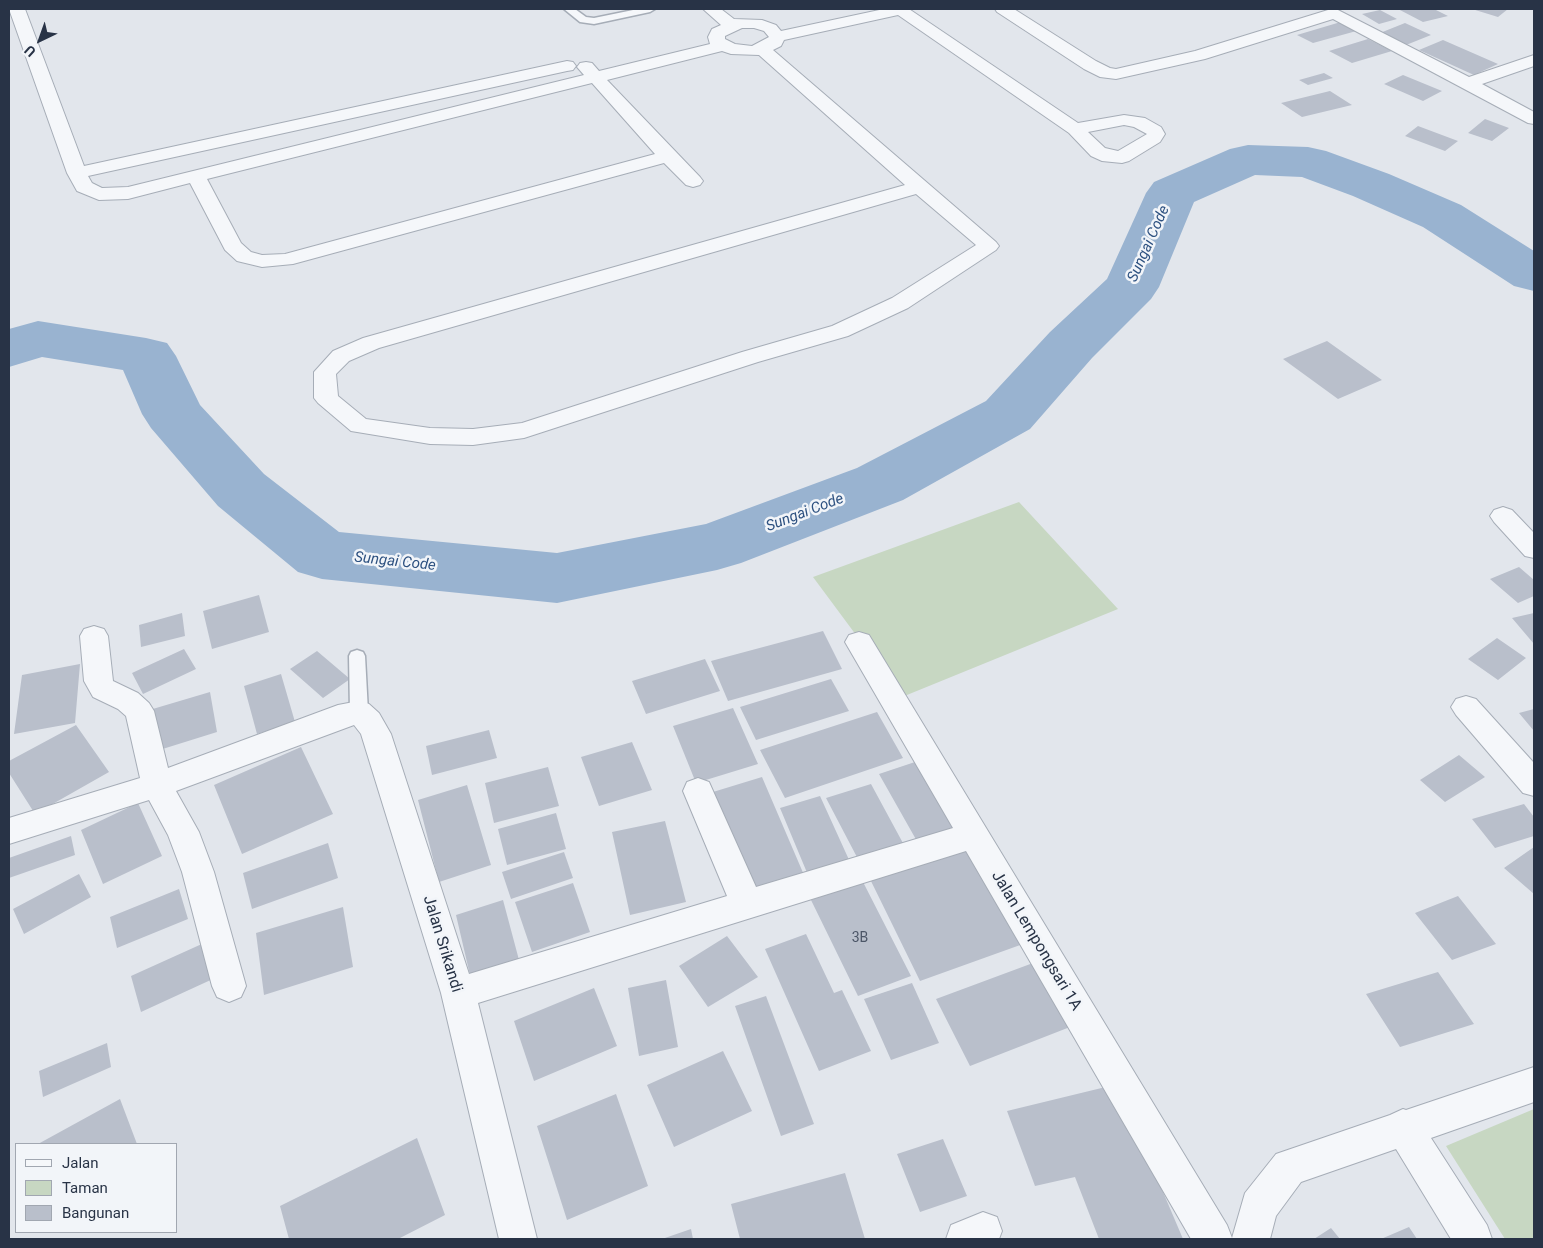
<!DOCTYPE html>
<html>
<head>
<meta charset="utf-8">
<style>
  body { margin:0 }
  #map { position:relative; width:1543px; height:1248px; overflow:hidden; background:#e2e6ec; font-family:Roboto,sans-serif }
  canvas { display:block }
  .frame { position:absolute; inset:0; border:10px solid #283346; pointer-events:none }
  .legend { position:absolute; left:15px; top:1143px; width:162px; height:90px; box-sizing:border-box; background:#f2f5f9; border:1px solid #a1a7b1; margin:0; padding:6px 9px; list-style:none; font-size:15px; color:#283346 }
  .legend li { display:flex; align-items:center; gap:10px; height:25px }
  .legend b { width:25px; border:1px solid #a1a7b1 }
  .north { position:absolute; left:15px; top:15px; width:50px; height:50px; -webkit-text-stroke:4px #f2f5f9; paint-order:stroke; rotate:222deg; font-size:14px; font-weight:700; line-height:20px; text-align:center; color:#283346 }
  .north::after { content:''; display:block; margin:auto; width:18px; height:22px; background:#283346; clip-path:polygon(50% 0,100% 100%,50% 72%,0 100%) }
</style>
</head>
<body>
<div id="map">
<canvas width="1543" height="1248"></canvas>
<div class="frame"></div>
<ul class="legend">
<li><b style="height:6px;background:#f5f7fa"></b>Jalan</li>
<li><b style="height:14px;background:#c7d7c2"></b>Taman</li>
<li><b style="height:14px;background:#b9bfcb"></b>Bangunan</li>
</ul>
<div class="north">U</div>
</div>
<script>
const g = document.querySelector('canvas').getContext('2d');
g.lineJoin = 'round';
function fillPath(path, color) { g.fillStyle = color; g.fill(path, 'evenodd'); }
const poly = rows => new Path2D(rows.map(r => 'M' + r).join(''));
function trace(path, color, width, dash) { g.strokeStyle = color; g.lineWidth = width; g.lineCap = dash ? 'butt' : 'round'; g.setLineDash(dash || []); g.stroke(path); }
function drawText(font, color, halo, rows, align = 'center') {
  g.font = font + ' Roboto,sans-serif'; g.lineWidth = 5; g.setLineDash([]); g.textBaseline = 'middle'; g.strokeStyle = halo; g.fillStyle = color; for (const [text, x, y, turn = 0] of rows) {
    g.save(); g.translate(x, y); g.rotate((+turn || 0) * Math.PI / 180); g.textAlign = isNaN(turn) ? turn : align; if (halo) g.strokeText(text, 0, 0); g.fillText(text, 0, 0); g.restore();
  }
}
fillPath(poly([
  [1019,502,1118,609,902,697,813,577],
  [1534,1109,1534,1239,1505,1239,1446,1146]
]), '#c7d7c2');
fillPath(poly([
  [1248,145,1308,147,1326,151,1389,174,1461,205,1534,251,1534,291,1514,286,1423,227,1353,196,1302,177,1255,175,1194,202,1159,287,1151,299,1092,358,1030,429,903,500,741,563,717,570,557,603,322,579,298,572,218,506,151,428,142,414,123,370,42,357,9,367,9,329,38,321,146,338,167,343,176,356,200,405,264,474,339,532,557,553,706,524,857,468,986,401,1050,332,1107,279,1146,193,1154,182,1230,149,1248,145]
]), '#99b3d0');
fillPath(poly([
  [1398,9,1434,9,1448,16,1423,22],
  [1472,9,1508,9,1498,17],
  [1380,10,1397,19,1379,24,1362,14],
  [1344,21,1360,30,1313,43,1297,35],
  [1405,23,1431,35,1406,45,1380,33],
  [1368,39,1392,51,1352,63,1329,51],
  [1443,40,1498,64,1474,75,1419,50],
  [1324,73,1333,78,1308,85,1299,80],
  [1403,75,1442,91,1423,101,1384,84],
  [1330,91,1352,105,1302,117,1281,103],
  [1485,119,1509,128,1492,141,1468,133],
  [1418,126,1458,141,1445,151,1405,136],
  [1327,341,1382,380,1338,399,1283,359],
  [1519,567,1534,580,1534,596,1518,603,1490,579],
  [259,595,269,632,212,649,203,611],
  [182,613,185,636,141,647,139,625],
  [1534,613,1534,644,1512,618],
  [823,631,842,669,728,701,711,661],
  [1497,638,1526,658,1498,680,1468,659],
  [184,649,196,669,143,694,132,673],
  [317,651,350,679,323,698,290,669],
  [705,659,720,691,646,714,632,681],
  [80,664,75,723,14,734,22,675],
  [281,674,295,722,257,734,244,686],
  [831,679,849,711,756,740,740,707],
  [210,692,217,732,153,752,146,711],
  [733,708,758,764,696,783,673,726],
  [1534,709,1534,731,1519,713],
  [877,712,903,758,785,798,760,750],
  [76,725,109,772,35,814,9,773,9,761],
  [489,730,497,758,432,775,426,746],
  [632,742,652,790,599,806,581,757],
  [301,747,333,814,242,854,214,785],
  [1459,755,1485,777,1445,802,1420,780],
  [921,760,961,828,918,843,879,774],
  [548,767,559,806,494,823,485,783],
  [762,777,804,875,752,892,713,792],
  [871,784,904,845,859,861,826,798],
  [467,785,491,865,439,882,418,800],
  [820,796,850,862,808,875,780,808],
  [138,803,162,856,103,884,81,830],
  [1524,804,1534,817,1534,836,1495,848,1472,819],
  [556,813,566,849,507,865,498,829],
  [665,821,686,902,630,915,612,832],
  [71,836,75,855,9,878,9,858],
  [328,843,338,878,252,909,243,873],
  [967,844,1023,944,920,981,869,877],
  [1534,847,1534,894,1504,868],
  [564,852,573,878,511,899,502,872],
  [79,874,91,897,24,934,13,909],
  [863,882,911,976,858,996,811,900],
  [573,883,590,932,532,952,515,902],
  [179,889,188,919,117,948,110,917],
  [1458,896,1496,944,1452,960,1415,913],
  [503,900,519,960,470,975,456,915],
  [343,907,353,967,264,995,256,933],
  [806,934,834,993,842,990,871,1051,819,1071,765,949],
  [727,936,758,977,708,1007,679,966],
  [204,943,215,978,141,1012,131,976],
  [1033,963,1070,1027,970,1066,936,999],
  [1438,972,1474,1024,1400,1047,1366,994],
  [666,980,678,1047,639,1056,628,988],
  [912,983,939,1043,891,1060,864,999],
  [594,988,617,1046,534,1081,514,1021],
  [766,996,814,1124,781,1136,735,1006],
  [107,1043,111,1067,43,1097,39,1071],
  [723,1051,752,1111,674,1147,647,1085],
  [1118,1084,1149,1159,1183,1239,1099,1239,1075,1177,1035,1186,1007,1111],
  [616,1094,648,1186,567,1220,537,1126],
  [120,1099,137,1144,38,1144],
  [417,1138,445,1215,398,1239,289,1239,280,1206],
  [943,1139,967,1196,920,1212,897,1154],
  [845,1173,865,1239,740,1239,731,1204],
  [1409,1227,1417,1239,1381,1239],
  [1331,1228,1340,1239,1314,1239],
  [691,1229,693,1239,662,1239]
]), '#b9bfcb');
const lane = poly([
  [564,9,575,9,586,17,594,18,638,9,655,9,650,12,594,24,580,22,564,9],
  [357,650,363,652,365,656,368,712,365,717,359,719,353,717,350,712,349,656,351,652,357,650]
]);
const street = poly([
  [9,9,25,9,84,166,567,61,573,62,576,66,573,70,567,71,88,176,92,183,102,188,128,187,584,75,577,67,580,63,586,62,592,63,599,71,710,44,708,37,712,29,721,25,703,9,721,9,734,19,762,20,776,25,781,31,884,9,909,9,1078,123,1124,115,1145,118,1161,127,1165,134,1160,142,1129,161,1122,163,1102,161,1091,156,1069,133,898,15,784,40,781,46,773,50,996,242,999,246,996,250,908,308,848,336,758,362,524,438,473,445,430,444,351,431,318,403,314,398,314,372,333,351,363,338,905,185,759,55,731,54,722,51,607,80,700,177,703,181,700,185,693,187,686,185,664,163,293,264,262,267,237,261,225,250,190,183,128,199,99,200,77,191,67,173,9,9],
  [742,28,754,28,764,31,769,37,752,46,735,44,725,39,725,36,742,28],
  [592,83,655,154,285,254,262,255,251,252,241,243,207,179,592,83],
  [1124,125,1134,127,1147,134,1118,151,1105,148,1088,132,1124,125],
  [916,194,976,245,892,298,832,326,742,352,522,423,473,429,430,428,366,419,338,396,336,374,349,361,379,348,916,194],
  [995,9,1014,9,1096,61,1110,68,1116,69,1195,51,1328,10,1336,9,1469,77,1534,55,1534,66,1482,84,1534,112,1534,124,1528,123,1333,19,1205,59,1116,79,1100,77,1084,69,997,12,995,9],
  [1503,507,1512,510,1534,533,1534,558,1525,556,1494,522,1490,516,1494,510,1503,507],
  [94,626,104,629,108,636,113,681,138,693,149,703,154,711,168,768,338,705,359,701,369,704,379,713,391,734,469,974,727,896,683,791,687,782,698,778,709,782,756,887,953,828,845,642,849,635,859,632,869,635,1227,1225,1232,1238,1245,1193,1276,1154,1390,1115,1403,1109,1406,1110,1534,1067,1534,1102,1431,1138,1487,1225,1492,1239,1451,1239,1396,1149,1301,1182,1276,1216,1270,1239,1191,1239,966,851,478,1003,537,1239,499,1239,441,993,361,734,354,725,176,791,199,832,214,872,246,986,241,997,229,1002,217,997,212,986,182,872,168,835,149,800,9,844,9,818,140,778,126,716,118,709,93,697,84,681,80,636,84,629,94,626],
  [1466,696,1476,699,1534,763,1534,796,1523,793,1456,715,1451,707,1456,699,1466,696],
  [983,1212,997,1217,1002,1231,999,1239,946,1239,951,1225,983,1212]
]);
trace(lane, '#a6adb7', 3);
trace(street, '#a6adb7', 2);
fillPath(lane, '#f5f7fa');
fillPath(street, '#f5f7fa');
drawText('14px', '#4c5667', null, [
  ["3B",860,938]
]);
drawText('italic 15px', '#2d5180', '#f2f5f9', [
  ["Sungai Code",1149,244,-66],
  ["Sungai Code",805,513,-21],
  ["Sungai Code",395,562,6]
]);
drawText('16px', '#283346', '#f2f5f9', [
  ["Jalan Lempongsari 1A",1036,941,59],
  ["Jalan Srikandi",442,944,73]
]);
</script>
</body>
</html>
